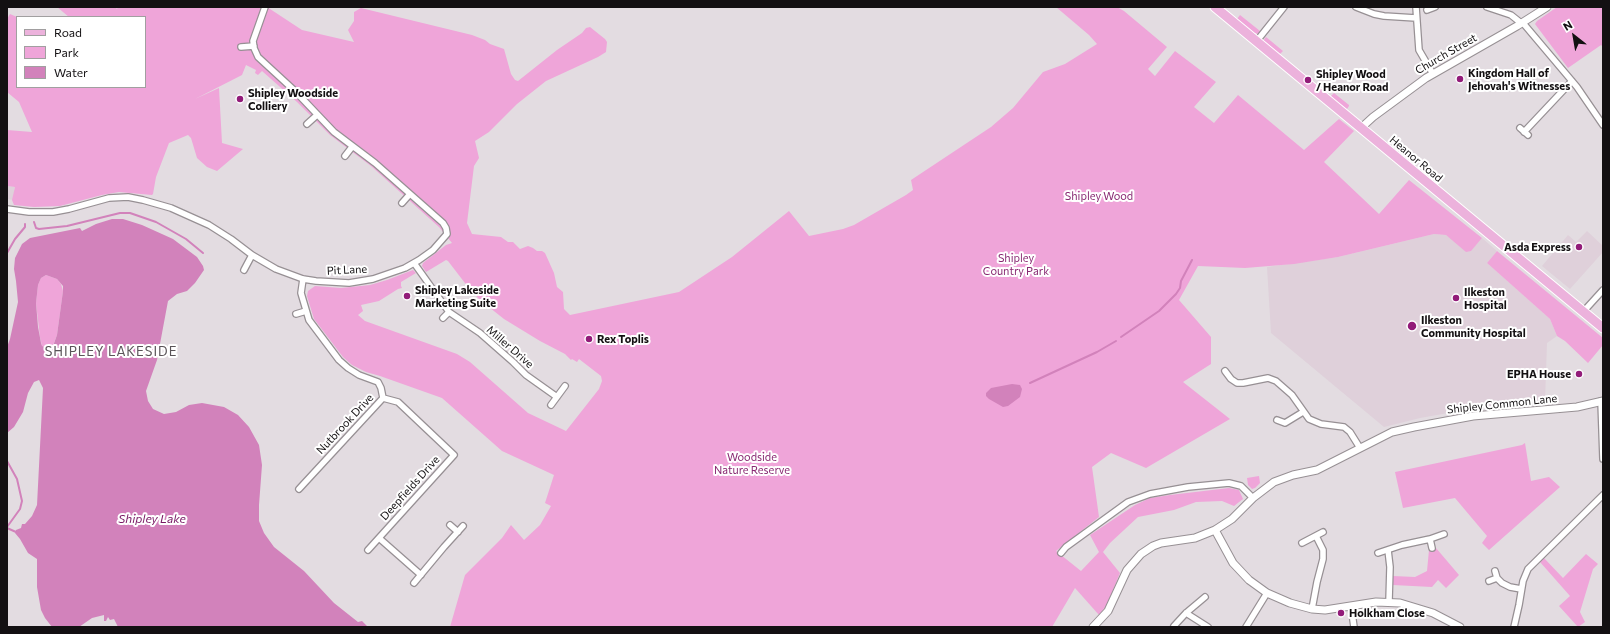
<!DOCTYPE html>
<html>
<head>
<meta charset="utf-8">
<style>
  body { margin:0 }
  #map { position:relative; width:1610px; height:634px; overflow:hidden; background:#e3dce1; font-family:Commissioner,sans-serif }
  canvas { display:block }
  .frame { position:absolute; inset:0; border:8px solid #131012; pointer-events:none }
  .legend { position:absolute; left:16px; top:16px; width:130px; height:72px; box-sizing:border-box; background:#fff; border:1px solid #a19fa0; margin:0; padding:5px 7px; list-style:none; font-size:12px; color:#131012 }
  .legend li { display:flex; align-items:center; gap:8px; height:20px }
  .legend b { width:20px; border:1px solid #a19fa0 }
  .north { position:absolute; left:1554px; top:16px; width:40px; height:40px; -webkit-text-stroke:3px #fff; paint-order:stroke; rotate:329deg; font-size:11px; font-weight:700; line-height:16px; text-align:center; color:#131012 }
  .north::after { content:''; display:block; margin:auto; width:14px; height:18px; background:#131012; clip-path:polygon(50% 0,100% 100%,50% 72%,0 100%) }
</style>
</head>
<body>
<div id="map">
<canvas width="1610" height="634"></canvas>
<div class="frame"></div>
<ul class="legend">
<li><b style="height:5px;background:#ecb2dc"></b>Road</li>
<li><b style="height:11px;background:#efa5d9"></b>Park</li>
<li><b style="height:11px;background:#d282bb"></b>Water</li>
</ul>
<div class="north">N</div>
</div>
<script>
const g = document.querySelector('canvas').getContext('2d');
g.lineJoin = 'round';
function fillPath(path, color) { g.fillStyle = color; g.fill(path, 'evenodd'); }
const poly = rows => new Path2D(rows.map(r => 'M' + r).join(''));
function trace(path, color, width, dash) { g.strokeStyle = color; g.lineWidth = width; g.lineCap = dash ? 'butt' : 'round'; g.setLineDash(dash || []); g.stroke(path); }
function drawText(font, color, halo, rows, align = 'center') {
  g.font = font + ' Commissioner,sans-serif'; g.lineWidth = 4; g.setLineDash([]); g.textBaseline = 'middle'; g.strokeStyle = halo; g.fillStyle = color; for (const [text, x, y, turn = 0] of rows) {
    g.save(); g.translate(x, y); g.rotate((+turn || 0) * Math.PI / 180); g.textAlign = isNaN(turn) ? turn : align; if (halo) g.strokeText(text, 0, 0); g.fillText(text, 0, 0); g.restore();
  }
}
fillPath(poly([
  [7,186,15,187,13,200,7,199],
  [1587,231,1603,246,1603,252,1570,289,1542,266,1568,235,1576,242],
  [1434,234,1446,235,1471,250,1482,238,1497,251,1487,263,1550,319,1557,336,1547,343,1545,402,1465,410,1420,418,1384,427,1271,333,1267,267,1338,257]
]), '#dfd0da');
fillPath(poly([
  [57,7,115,7,117,9,118,7,267,7,302,30,354,42,348,30,354,21,354,12,361,8,472,35,485,40,490,44,504,49,511,74,515,80,518,81,557,50,582,33,586,28,590,27,605,39,607,42,606,52,598,57,546,81,517,104,489,132,475,141,479,158,474,166,467,223,472,234,501,237,508,242,513,242,520,249,528,246,533,248,537,251,542,251,545,253,554,273,557,287,563,292,564,309,570,315,679,292,732,257,789,211,809,236,843,229,854,225,906,195,913,190,911,180,991,127,1013,108,1043,72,1065,64,1097,44,1089,35,1056,7,1117,7,1124,11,1167,47,1148,69,1155,76,1175,51,1216,82,1194,107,1214,123,1238,95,1304,150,1339,119,1354,131,1324,162,1379,214,1409,180,1482,238,1471,251,1466,252,1446,235,1434,234,1338,257,1294,264,1245,268,1198,266,1179,300,1211,337,1211,364,1183,382,1230,419,1146,468,1111,453,1092,467,1099,517,1056,551,1081,571,1099,552,1090,535,1135,505,1150,498,1170,495,1229,488,1239,490,1243,499,1234,506,1222,501,1196,502,1174,510,1138,517,1110,543,1103,552,1120,573,1107,605,1099,615,1075,588,1052,627,450,627,465,575,502,538,511,525,524,540,540,525,551,506,545,503,554,475,502,451,442,398,380,376,366,372,352,365,343,357,314,319,307,296,308,291,315,286,341,288,370,285,387,280,413,270,416,273,401,282,401,286,402,288,398,289,379,301,361,305,363,311,358,315,365,321,457,354,470,362,528,413,566,431,599,389,602,381,601,376,579,359,577,362,572,359,571,360,565,354,540,341,504,319,480,300,468,287,448,261,446,260,426,272,422,266,423,263,446,245,452,243,439,227,371,166,330,135,297,102,262,71,258,75,255,73,256,70,246,65,242,75,195,99,219,88,222,143,243,149,217,171,207,167,197,158,191,138,188,135,169,143,156,177,153,194,152,195,119,192,102,195,60,206,34,207,14,205,12,200,15,187,7,186,7,130,32,132,19,102,7,92,7,19,10,14,17,17,17,87,145,87,145,17,69,17],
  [1557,7,1603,7,1603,47,1601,45,1568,68,1535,24,1537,21],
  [1240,15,1260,31,1258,34,1254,33,1237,19],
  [1266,37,1283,51,1279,55,1263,41],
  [1334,93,1349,105,1349,106,1347,109,1330,97],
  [1497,251,1603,338,1603,345,1588,363,1565,341,1557,336,1550,319,1487,263],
  [46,275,57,279,61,284,63,291,57,335,53,345,48,349,42,346,40,337,36,303,38,285,41,278],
  [1525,443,1531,481,1549,477,1560,487,1489,550,1482,543,1487,536,1455,498,1403,508,1395,472,1522,445],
  [1259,476,1260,483,1255,488,1252,489,1248,485,1247,478],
  [1436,548,1459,575,1446,588,1438,580,1432,587,1393,585,1393,576,1415,577,1427,571,1429,550],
  [1586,554,1598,564,1593,569,1580,612,1585,622,1578,627,1559,606,1570,596,1540,562,1544,558,1563,578]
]), '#efa5d9');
fillPath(poly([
  [112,219,123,219,142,225,173,239,197,257,203,266,204,270,195,283,187,291,177,294,168,301,157,360,146,391,148,401,153,409,164,414,176,412,189,405,202,403,224,407,238,415,249,427,259,445,262,465,259,505,259,521,264,533,274,547,304,571,334,603,358,622,362,621,368,627,118,627,114,619,110,620,108,617,106,621,104,621,104,615,92,618,79,627,52,627,45,618,41,610,37,587,37,559,28,553,20,539,15,533,16,530,21,528,22,524,25,524,32,516,37,505,43,388,39,380,34,382,28,393,23,412,14,427,7,433,7,347,10,339,18,302,16,281,14,269,15,258,22,244,30,238,80,228,82,231,96,224],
  [46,275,57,279,63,286,63,291,57,335,53,346,48,349,42,346,41,343,38,327,36,303,38,285,41,278],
  [1012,384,1020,385,1022,389,1020,397,1008,406,1003,407,989,399,986,396,986,393,991,388]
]), '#d282bb');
trace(poly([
  [34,222,36,228,39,229,67,226,120,213,130,213,156,222,186,239,203,253],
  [7,253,15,239,25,227,25,224],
  [7,283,7,298],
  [1121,337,1159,311,1176,294,1180,288,1181,281,1192,260],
  [1030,383,1097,352,1116,341],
  [7,461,17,479,22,501,20,509,7,527],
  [7,528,16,532]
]), '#d282bb', 2);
const minor = poly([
  [1356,7,1374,14,1384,16,1416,18],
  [1416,7,1419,50,1433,74],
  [1487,7,1511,15,1521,23],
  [1427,10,1435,7],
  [1523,23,1577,87,1603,125],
  [1256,42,1284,7],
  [241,47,254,46],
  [307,124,317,115],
  [1520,128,1528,135],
  [1524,132,1572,81],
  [345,156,352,147],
  [402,203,410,194],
  [7,209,29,212,53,212,69,209,109,198,128,197,143,200,171,208,209,225,231,239,252,255,276,269,303,279,316,281,349,283,373,279,405,268,419,260,433,250,447,234,446,228,443,223,375,163,334,132,296,92,258,57,254,48,253,41,265,7],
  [414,263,449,312,480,333,513,362,526,375,557,397],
  [244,270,252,255],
  [1583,312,1603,290],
  [296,314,306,311],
  [443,318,449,312],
  [1225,371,1231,379,1237,383,1243,383,1268,378,1276,381,1292,395,1309,419,1321,424,1344,427,1350,432,1360,448],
  [1601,401,1603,459],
  [551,405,565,386],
  [1277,420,1285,423,1303,412],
  [299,489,383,398,381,388,378,382,359,375,348,368,339,360,309,320,301,293,303,279],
  [450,525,458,532],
  [379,538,421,575],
  [1430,539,1432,548],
  [1302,543,1323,532],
  [368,550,454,455,398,402,383,398],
  [1388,550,1390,567,1389,601],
  [1061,553,1066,547,1128,502,1150,494,1188,487,1229,483,1241,486,1253,498],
  [1378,553,1402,545,1430,539,1444,534],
  [1495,571,1497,578,1502,583,1510,587,1521,589],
  [1489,581,1497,578],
  [414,583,444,547,463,526],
  [1351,606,1354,627],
  [1312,609,1317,582,1323,559,1323,550,1316,536],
  [1186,613,1208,627],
  [1174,626,1186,613,1205,597],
  [1246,627,1267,593],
  [1514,627,1519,605,1523,581,1528,569,1603,495]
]);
const tertiary = poly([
  [1361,128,1373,117,1426,78,1517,26,1547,7],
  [1215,530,1233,563,1249,580,1267,593,1290,603,1312,609,1325,610,1376,602,1400,603,1433,613,1460,627],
  [1093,627,1108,611,1127,570,1141,554,1153,546,1161,543,1195,538,1215,530,1232,519,1253,498,1274,482,1293,475,1317,470,1392,432,1414,427,1473,416,1577,407,1603,401]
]);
const primary = poly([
  [1215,7,1603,328]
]);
trace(minor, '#979094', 8);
trace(tertiary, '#979094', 9);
trace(primary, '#fff', 11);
trace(minor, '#fff', 5.5);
trace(tertiary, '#fff', 7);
trace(primary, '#ecb2dc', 9);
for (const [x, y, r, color] of [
  [1460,79,4,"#921b79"],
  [1308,80,4,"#921b79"],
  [240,99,4,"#921b79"],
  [1579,247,4,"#921b79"],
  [407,296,4,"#921b79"],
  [1456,298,4,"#921b79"],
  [1412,326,5,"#921b79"],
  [589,339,4,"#921b79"],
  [1579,374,4,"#921b79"],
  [1341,613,4,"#921b79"]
]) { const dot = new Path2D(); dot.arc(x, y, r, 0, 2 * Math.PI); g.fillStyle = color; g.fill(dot); trace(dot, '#fff', 1.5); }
drawText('11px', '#131012', '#fff', [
  ["Church Street",1446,54,-30],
  ["Heanor Road",1416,159,40],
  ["Pit Lane",347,270,-3],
  ["Miller Drive",510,347,41],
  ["Shipley Common Lane",1502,404,-6],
  ["Nutbrook Drive",345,424,-47],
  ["Deepfields Drive",410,488,-48]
]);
drawText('bold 11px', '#131012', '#fff', [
  ["Kingdom Hall of",1468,73],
  ["Jehovah's Witnesses",1468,86],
  ["Shipley Wood",1316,74],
  ["/ Heanor Road",1316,87],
  ["Shipley Woodside",248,93],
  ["Colliery",248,106],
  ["Asda Express",1571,247,"right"],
  ["Shipley Lakeside",415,290],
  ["Marketing Suite",415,303],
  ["Ilkeston",1464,292],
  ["Hospital",1464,305],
  ["Ilkeston",1421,320],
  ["Community Hospital",1421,333],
  ["Rex Toplis",597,339],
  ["EPHA House",1571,374,"right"],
  ["Holkham Close",1349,613]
], 'left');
drawText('11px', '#882972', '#fff', [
  ["Shipley Wood",1099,196],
  ["Shipley",1016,258],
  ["Country Park",1016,271],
  ["Woodside",752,457],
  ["Nature Reserve",752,470]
]);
drawText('italic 12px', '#771763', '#fff', [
  ["Shipley Lake",152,519]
]);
g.letterSpacing = '1px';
drawText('13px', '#5a5458', '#fff', [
  ["SHIPLEY LAKESIDE",111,352]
]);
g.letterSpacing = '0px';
</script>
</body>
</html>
